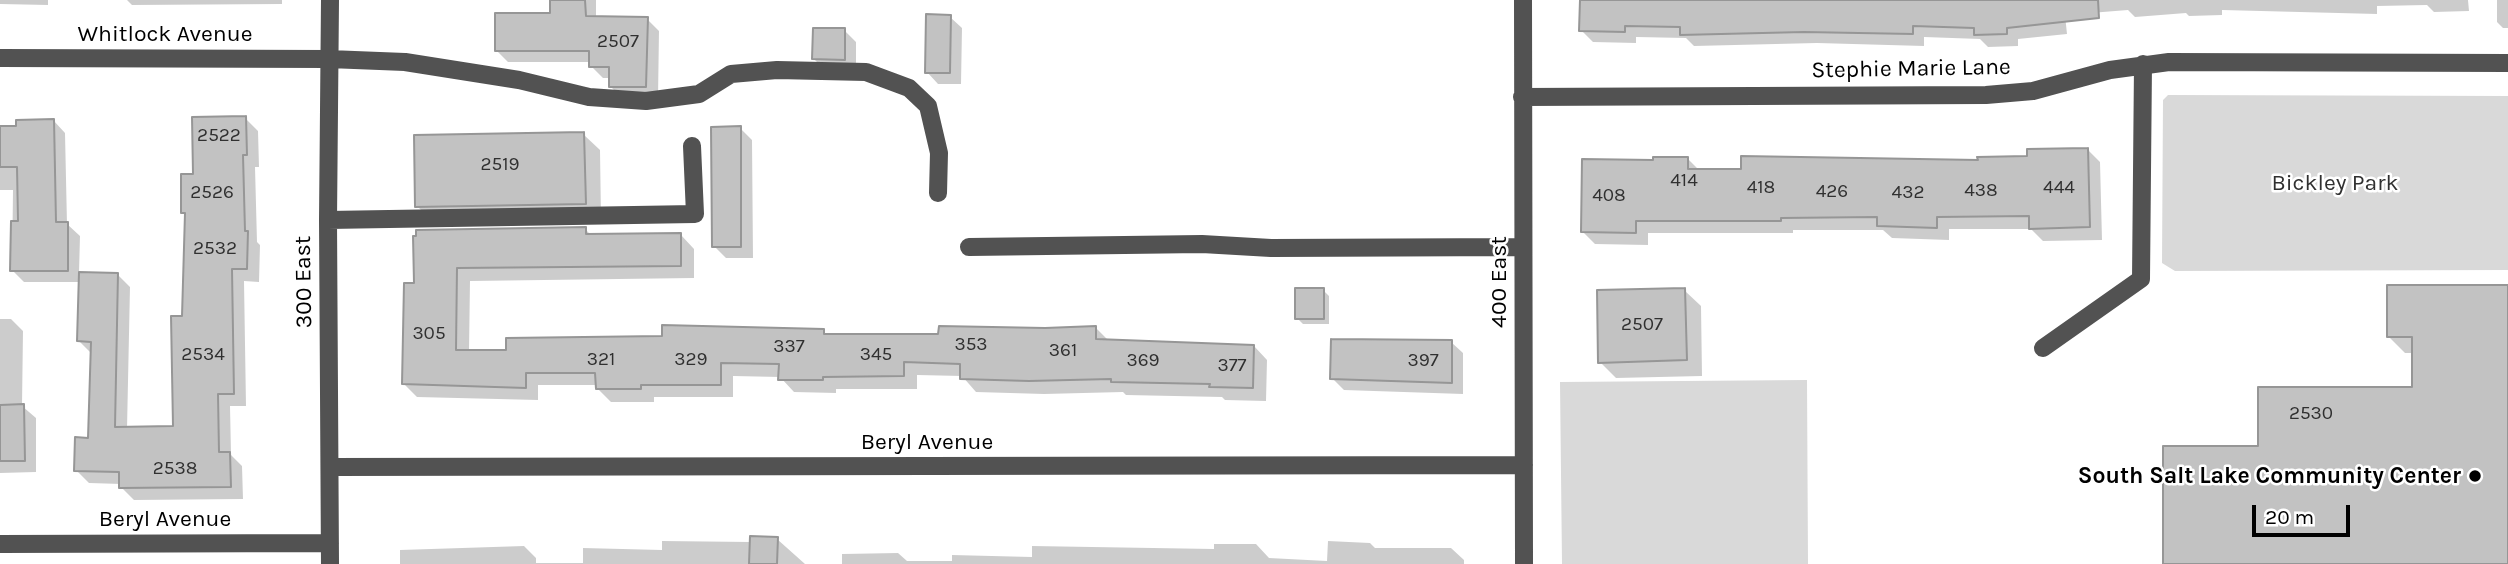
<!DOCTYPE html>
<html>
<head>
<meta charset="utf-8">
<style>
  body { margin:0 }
  #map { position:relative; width:2508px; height:564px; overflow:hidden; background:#fff; font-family:Karla,sans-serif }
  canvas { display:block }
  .scale { position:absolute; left:2252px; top:505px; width:98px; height:32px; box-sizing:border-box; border:4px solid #000; border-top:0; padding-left:9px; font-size:21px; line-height:24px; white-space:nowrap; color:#000; -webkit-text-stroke:5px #fff; paint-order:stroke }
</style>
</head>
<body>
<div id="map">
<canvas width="2508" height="564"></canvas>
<div class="scale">20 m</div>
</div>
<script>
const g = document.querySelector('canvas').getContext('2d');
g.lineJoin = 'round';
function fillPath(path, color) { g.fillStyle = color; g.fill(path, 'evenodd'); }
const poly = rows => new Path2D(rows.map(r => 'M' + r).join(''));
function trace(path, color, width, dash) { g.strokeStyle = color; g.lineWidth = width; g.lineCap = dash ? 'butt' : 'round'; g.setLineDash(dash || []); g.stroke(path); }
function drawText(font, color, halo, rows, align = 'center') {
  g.font = font + ' Karla,sans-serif'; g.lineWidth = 5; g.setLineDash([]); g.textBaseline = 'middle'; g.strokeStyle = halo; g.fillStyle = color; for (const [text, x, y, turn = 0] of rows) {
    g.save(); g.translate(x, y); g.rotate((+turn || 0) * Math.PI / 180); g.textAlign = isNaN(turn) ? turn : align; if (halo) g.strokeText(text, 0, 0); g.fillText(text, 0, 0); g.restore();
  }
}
fillPath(poly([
  [2168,95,2508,96,2508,270,2175,271,2162,263,2163,100],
  [1807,380,1808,564,1562,564,1560,382]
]), '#d9d9d9');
fillPath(poly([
  [0,0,48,0,48,5,0,4],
  [127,0,282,0,282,4,132,5],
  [551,0,596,0,596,18,647,19,659,31,658,98,622,98,610,86,611,78,603,78,591,66,591,62,508,62,496,50,552,15],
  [1581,0,2468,0,2469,11,2434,12,2427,5,2377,6,2377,14,2222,10,2222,15,2189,16,2186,13,2135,17,2128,10,2065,15,2067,34,2018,39,2018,46,1988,47,1980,39,1924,37,1924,46,1817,43,1694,46,1686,38,1636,37,1636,43,1593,42,1581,30],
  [2497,0,2508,0,2508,28,2503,28,2497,22],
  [950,17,962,28,961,84,938,84,927,72],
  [844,30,856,42,856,71,826,71,814,59],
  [245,118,258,131,259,167,255,167,257,242,260,245,259,282,244,281,246,406,230,406,231,455,242,466,243,499,134,500,121,487,121,484,89,483,76,470,90,439,92,354,79,341,80,282,24,282,12,270,13,190,0,190,0,128,18,128,54,121,65,133,67,224,80,236,79,273,117,274,130,287,127,429,175,428,184,317,186,216,183,213,195,176],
  [740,128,752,140,753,258,726,258,714,246],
  [583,134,600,150,601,220,434,223,417,206],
  [2088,150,2100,162,2102,240,2043,241,2031,229,1949,229,1949,240,1892,238,1883,230,1793,230,1793,233,1648,233,1648,245,1595,244,1583,232,1655,162,1687,158,1699,170,1979,162],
  [585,229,592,236,681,235,694,249,694,278,470,281,469,352,508,352,663,338,823,331,828,336,940,336,1095,327,1109,341,1254,346,1267,360,1266,401,1225,400,1222,397,1126,395,1123,392,1044,394,976,392,962,376,917,375,917,389,836,389,836,393,794,392,780,377,733,376,733,397,654,397,654,402,611,402,598,389,597,385,538,385,538,400,417,397,403,383,416,285,415,238],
  [2508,287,2508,564,2165,564,2260,447,2414,389,2414,353,2405,353,2388,336],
  [1323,290,1329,296,1329,324,1303,324,1297,318],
  [1684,290,1701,306,1702,376,1616,378,1600,362],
  [0,319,11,319,23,331,22,406,36,418,36,472,0,473],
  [1451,342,1463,353,1463,394,1344,390,1332,378],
  [777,539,805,564,400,564,400,550,524,546,536,558,536,563,583,563,583,548,662,550,662,541,751,542],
  [1328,541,1370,543,1375,548,1451,548,1464,560,1464,564,842,564,842,554,898,553,907,561,952,561,952,555,1032,557,1032,546,1214,549,1214,544,1256,544,1269,558,1327,561]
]), '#0003');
const building = poly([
  [550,0,585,0,586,16,648,17,646,87,609,87,609,67,589,67,589,51,495,51,495,13,550,13,550,0],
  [1580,0,2098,0,2099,18,2007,28,2007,34,1974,35,1974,28,1913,26,1913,34,1804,32,1680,35,1680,27,1625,26,1625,32,1579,31,1580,0],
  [926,14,951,15,950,73,925,73,926,14],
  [813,28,845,28,845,60,812,59,813,28],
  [246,116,247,155,243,155,245,231,248,231,247,269,232,269,234,394,218,394,219,452,230,452,231,487,119,488,119,472,74,471,75,437,88,438,91,342,77,341,79,272,118,273,115,427,173,426,171,316,182,316,185,213,181,213,181,174,193,174,192,117,246,116],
  [54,119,56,222,68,222,68,271,10,271,11,221,18,221,17,167,0,167,0,126,16,126,16,120,54,119],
  [741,126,741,247,712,247,711,127,741,126],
  [584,132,586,204,415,207,414,135,584,132],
  [2088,148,2090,227,2029,229,2029,216,1937,217,1937,228,1877,226,1877,217,1781,218,1781,221,1636,221,1636,233,1581,232,1582,159,1653,160,1653,157,1688,157,1688,169,1741,169,1741,156,1978,160,1977,157,2027,156,2027,149,2088,148],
  [586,227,586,234,681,233,681,266,457,268,456,350,506,350,506,338,662,336,662,325,824,329,824,334,938,334,939,326,1045,328,1096,326,1096,339,1254,345,1253,388,1209,387,1210,384,1111,382,1111,379,1029,381,960,379,960,364,904,362,904,376,823,377,823,380,778,380,779,364,721,363,721,385,641,385,641,389,596,389,595,373,526,373,526,388,402,384,404,283,414,283,413,236,416,236,416,230,586,227],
  [2387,285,2508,285,2508,564,2163,564,2163,446,2258,446,2258,387,2412,387,2412,337,2387,337,2387,285],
  [1295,288,1324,288,1324,319,1295,319,1295,288],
  [1685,288,1687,360,1598,363,1597,290,1685,288],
  [1331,339,1452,340,1452,383,1330,379,1331,339],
  [24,404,25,461,0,461,0,405,24,404],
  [750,536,778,537,777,564,749,564,750,536]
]);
fillPath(building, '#c2c2c2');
trace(building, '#969696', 2);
trace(poly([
  [330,0,328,220,330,564],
  [1523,0,1524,564],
  [0,58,329,59,405,62,519,80,589,97,646,101,699,94,731,74,777,70,866,72,909,88,928,106,939,153,938,193],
  [1522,97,1986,95,2033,91,2110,70,2169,62,2508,63],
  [328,220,695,214,692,146],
  [969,247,1202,244,1271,248,1523,247],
  [2043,348,2141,279,2143,64],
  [331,467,1524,465],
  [0,544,330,543]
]), '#525252', 18);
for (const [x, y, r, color] of [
  [2475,476,7,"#000"]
]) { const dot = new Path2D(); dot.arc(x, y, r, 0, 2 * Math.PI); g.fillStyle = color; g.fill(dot); trace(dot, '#fff', 2.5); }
drawText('19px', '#303030', null, [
  ["2507",618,42],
  ["2522",219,136],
  ["2519",500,165],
  ["414",1684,181],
  ["418",1761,188],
  ["444",2059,188],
  ["438",1981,191],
  ["426",1832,192],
  ["2526",212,193],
  ["432",1908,193],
  ["408",1609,196],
  ["2532",215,249],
  ["2507",1642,325],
  ["305",429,334],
  ["353",971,345],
  ["337",789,347],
  ["361",1063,351],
  ["2534",203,355],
  ["345",876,355],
  ["321",601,360],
  ["329",691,360],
  ["369",1143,361],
  ["397",1423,361],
  ["377",1232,366],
  ["2530",2311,414],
  ["2538",175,469]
]);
drawText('23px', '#000', '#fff', [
  ["Whitlock Avenue",165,34],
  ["Stephie Marie Lane",1911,69,-1],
  ["300 East",304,282,-91],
  ["400 East",1499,282,-90],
  ["Beryl Avenue",927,442],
  ["Beryl Avenue",165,519]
]);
drawText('23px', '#303030', '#fff', [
  ["Bickley Park",2335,183]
]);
drawText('bold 23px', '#000', '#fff', [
  ["South Salt Lake Community Center",2461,476]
], 'right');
</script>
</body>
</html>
